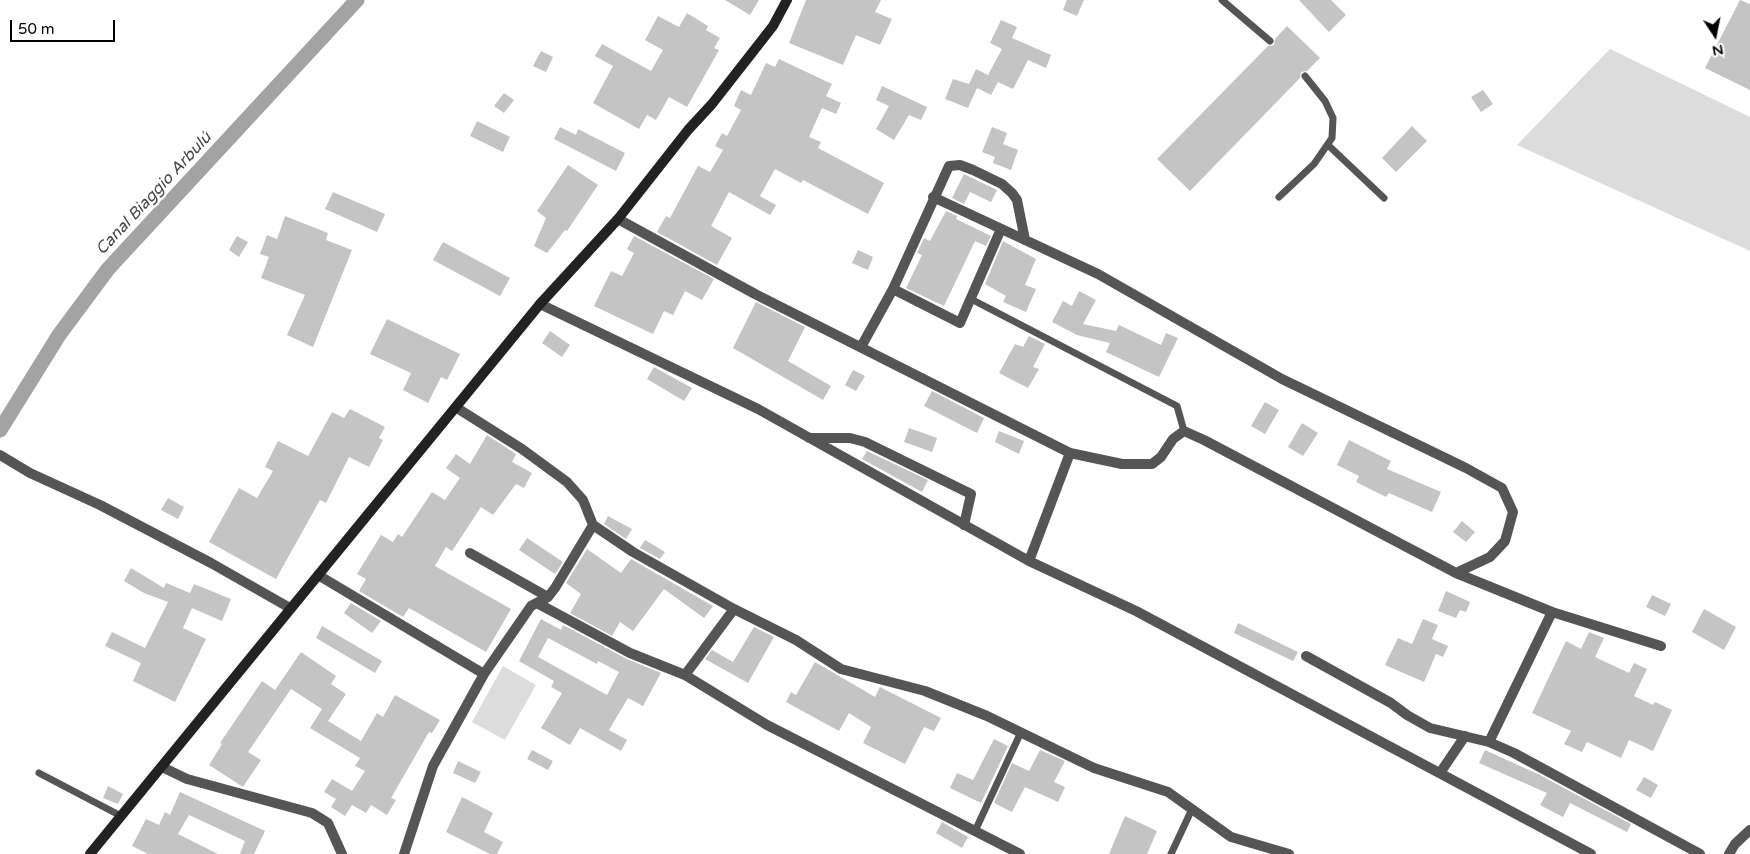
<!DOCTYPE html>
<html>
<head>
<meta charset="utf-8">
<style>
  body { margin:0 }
  #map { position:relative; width:1750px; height:854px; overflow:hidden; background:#fff; font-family:"Varela Round",sans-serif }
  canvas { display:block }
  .north { position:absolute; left:1690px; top:10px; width:50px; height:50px; -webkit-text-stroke:4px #fff; paint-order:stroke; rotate:169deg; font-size:14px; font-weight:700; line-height:20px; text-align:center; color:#000 }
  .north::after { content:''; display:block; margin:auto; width:18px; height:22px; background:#000; clip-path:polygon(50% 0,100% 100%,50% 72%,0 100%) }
  .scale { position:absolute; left:10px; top:20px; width:105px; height:22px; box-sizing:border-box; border:2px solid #000; border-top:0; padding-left:6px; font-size:15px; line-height:18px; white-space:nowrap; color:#000; -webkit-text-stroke:4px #fff; paint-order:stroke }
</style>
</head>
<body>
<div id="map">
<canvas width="1750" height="854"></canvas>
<div class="north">N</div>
<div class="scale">50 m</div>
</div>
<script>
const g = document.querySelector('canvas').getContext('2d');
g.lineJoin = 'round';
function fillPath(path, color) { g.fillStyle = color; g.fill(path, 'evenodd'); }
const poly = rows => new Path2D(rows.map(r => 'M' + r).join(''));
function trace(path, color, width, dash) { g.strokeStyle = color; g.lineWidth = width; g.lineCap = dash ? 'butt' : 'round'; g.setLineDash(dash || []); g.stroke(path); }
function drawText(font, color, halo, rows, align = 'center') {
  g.font = font + ' "Varela Round",sans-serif'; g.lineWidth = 5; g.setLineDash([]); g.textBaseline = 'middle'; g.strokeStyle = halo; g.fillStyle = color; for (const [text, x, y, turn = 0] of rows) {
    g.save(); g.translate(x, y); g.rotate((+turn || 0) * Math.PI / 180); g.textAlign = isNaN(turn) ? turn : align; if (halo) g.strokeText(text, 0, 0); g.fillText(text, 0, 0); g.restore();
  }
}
fillPath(poly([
  [1610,49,1750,117,1750,251,1517,145],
  [503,666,536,685,505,740,472,722]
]), '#dcdcdc');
trace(poly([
  [0,430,59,335,108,269,357,0]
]), '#a3a3a3', 15);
fillPath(poly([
  [725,0,759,0,750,15],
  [806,0,881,0,875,12,892,19,880,45,856,35,843,65,789,43],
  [1067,0,1084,0,1077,16,1063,10],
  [1299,0,1331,0,1346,15,1329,32],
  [1740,0,1750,4,1750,90,1705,68],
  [687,13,708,26,706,30,720,38,714,48,719,50,687,107,669,97,656,120,647,115,639,129,593,103,613,66,595,56,602,44,651,71,663,50,645,40,658,16,679,27],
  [1001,20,1017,27,1012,38,1051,55,1046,68,1028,60,1013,89,998,82,991,95,977,88,968,108,945,99,953,79,969,84,976,69,988,75,1002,49,990,43],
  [1287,26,1320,58,1307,71,1301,72,1300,78,1190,191,1157,159,1268,46,1274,45,1275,39],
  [541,51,553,57,546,72,533,66],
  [779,59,832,84,826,96,841,103,836,114,822,108,809,137,821,142,818,148,884,183,868,214,803,180,801,183,775,169,760,196,776,205,770,215,729,192,711,226,732,238,717,265,657,232,666,216,670,218,698,166,710,172,723,150,715,146,722,133,727,136,741,110,734,106,741,90,751,95,766,63,775,67],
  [882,86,927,107,921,120,909,115,894,140,876,129,889,106,876,100],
  [1483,90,1493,104,1481,112,1471,97],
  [504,93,514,100,504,113,494,106],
  [477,121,510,137,503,152,470,136],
  [1412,126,1427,141,1396,172,1382,158],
  [560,127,576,135,578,129,625,153,616,171,554,139],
  [992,127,1007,133,1003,144,1018,150,1011,170,993,163,995,157,982,152],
  [568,165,598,185,567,231,565,230,547,253,534,246,546,218,537,211],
  [964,174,997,190,991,202,970,192,964,204,952,198],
  [333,192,385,214,377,232,325,209],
  [946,211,957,216,956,219,991,236,986,246,975,241,944,306,906,288,922,255,917,253,924,238,930,241],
  [285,216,328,233,326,240,352,250,313,347,287,335,305,295,261,278,269,257,260,254,267,235,277,239],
  [237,236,248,242,239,257,229,250],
  [634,236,714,279,702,300,685,291,673,315,664,311,653,334,594,306,611,271,622,276,634,253,627,249],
  [1003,241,1036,259,1025,285,1036,289,1026,312,1003,302,1006,296,985,284],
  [443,242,510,278,500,296,433,260],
  [858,250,873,257,868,270,852,263],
  [1079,291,1096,300,1083,324,1116,331,1119,325,1161,345,1166,333,1178,338,1159,377,1106,352,1110,343,1077,335,1052,322,1063,301,1072,306],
  [756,302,805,327,788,361,831,386,823,400,733,348],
  [387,319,460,354,447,380,441,377,428,403,403,390,411,373,370,354],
  [550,331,570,345,562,357,542,343],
  [1029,336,1045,344,1033,367,1039,369,1028,388,999,373,1015,344,1023,347],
  [654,367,692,388,684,401,647,379],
  [853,370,865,376,856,391,845,385],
  [932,391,984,418,977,433,924,406],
  [1265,402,1279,410,1265,434,1251,426],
  [350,409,385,427,379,438,383,440,369,467,349,457,326,503,320,500,276,579,209,542,239,488,257,498,273,471,265,467,278,441,308,456,332,412,344,418],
  [1302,423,1318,433,1303,456,1288,447],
  [909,428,937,438,932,452,904,442],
  [999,431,1024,441,1019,454,995,442],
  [487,435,516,454,512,462,532,473,524,488,516,484,493,515,481,507,452,551,446,547,435,566,511,609,486,652,409,608,403,617,359,591,366,579,357,574,381,535,393,542,398,534,402,537,432,492,445,500,460,478,446,468,456,454,470,464],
  [1349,440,1391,461,1387,469,1441,492,1432,512,1389,493,1386,497,1356,482,1359,476,1337,465],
  [867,451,928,480,922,492,862,459],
  [168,498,184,507,178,519,161,510],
  [608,516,632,529,626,539,604,524],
  [1462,521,1475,532,1466,542,1453,532],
  [527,538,563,562,555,574,519,550],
  [645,540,665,552,660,559,640,548],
  [587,549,621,573,631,559,713,606,704,618,664,589,633,631,620,622,612,636,570,613,581,594,566,583],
  [131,568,164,588,166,583,190,593,194,584,231,599,222,621,192,608,183,628,206,639,175,702,133,681,141,663,105,646,112,632,145,648,168,602,144,593,124,581],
  [1446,591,1470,602,1466,612,1460,610,1456,618,1438,611],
  [1652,595,1671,604,1665,616,1646,607],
  [351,603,381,621,372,633,344,613],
  [1704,609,1736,627,1724,650,1692,632],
  [541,619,561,630,563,625,627,659,661,673,643,706,628,698,609,730,627,740,621,751,580,728,570,745,541,728,562,693,551,687,554,681,519,661],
  [548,638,597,664,598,661,619,672,607,695,538,657],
  [1423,619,1438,625,1432,639,1448,646,1443,657,1436,654,1424,682,1385,665,1398,638,1412,644],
  [1238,623,1298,652,1293,661,1234,633],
  [322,626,382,661,375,673,316,638],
  [754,627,774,637,748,683,705,659,712,650,733,662],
  [1589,632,1604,638,1595,657,1629,673,1634,663,1647,669,1634,696,1653,705,1655,702,1672,710,1653,751,1629,740,1621,758,1587,742,1582,752,1564,744,1571,731,1532,713,1566,641,1581,649],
  [301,652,336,676,331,684,346,694,328,721,361,741,377,713,383,717,395,695,440,720,432,733,429,732,391,798,396,800,387,815,371,805,366,813,352,805,345,816,331,807,336,799,324,792,332,779,352,791,365,771,355,766,360,758,310,728,322,709,291,689,248,752,261,760,243,787,209,765,222,744,220,743,262,681,275,690],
  [815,662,875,697,880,687,941,718,934,731,924,727,905,764,863,743,871,727,849,713,839,731,786,702,791,692,796,695],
  [994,739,1008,746,981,803,950,788,957,773,973,780],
  [532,750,553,761,548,770,527,759],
  [1040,750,1065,761,1054,782,1065,787,1058,802,1025,787,1012,812,994,803,1012,763,1029,771],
  [1485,750,1540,775,1631,824,1627,832,1570,803,1563,817,1540,805,1547,793,1479,763],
  [458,761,481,772,475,783,453,773],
  [1644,777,1658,785,1651,798,1636,790],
  [108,786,123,794,118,804,103,798],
  [180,792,265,831,254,854,240,854,245,841,189,815,178,834,218,854,148,854,132,846,146,819,159,825,165,812,170,815],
  [462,797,493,813,484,832,503,842,497,854,490,854,446,832],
  [1125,816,1157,831,1147,854,1109,854],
  [942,822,968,837,962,848,936,833]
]), '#c4c4c4');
trace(poly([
  [1222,0,1270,41],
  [1328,145,1384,198],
  [1279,197,1314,164,1332,138,1333,118,1325,101,1305,76],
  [971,299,1177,406,1184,431],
  [39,773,121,816],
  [975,831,1021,732],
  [1171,854,1192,809]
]), '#555', 7);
trace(poly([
  [933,197,1098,274,1282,379,1466,468,1502,488,1513,512,1505,541,1490,557,1456,573],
  [618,219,755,294,1070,453,1122,464,1152,464,1161,457,1173,439,1184,431,1204,440,1456,573,1552,612,1661,646],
  [893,289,960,323,1001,229],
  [540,304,758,409,1029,561,1136,611,1591,854],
  [861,347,893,289,949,166,960,165,973,170,1002,184,1012,193,1017,200,1025,240],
  [457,408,522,449,567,482,583,500,593,525,633,552,734,609,796,640,841,669,925,691,987,716,1094,768,1168,792,1231,837,1289,854],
  [809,438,850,438,865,442,971,494,964,525],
  [0,455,30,473,100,505,211,563,290,608],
  [470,553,548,597],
  [1029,561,1070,453],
  [318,575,484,674],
  [537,603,630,653,685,675,767,725,1020,854],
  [1306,656,1391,703,1407,715,1430,728,1489,742,1514,753,1700,854],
  [685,675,734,609],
  [1489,742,1552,612],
  [162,767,187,779,312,813,328,823,342,854],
  [1440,773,1465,736],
  [404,854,433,766,484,674,531,606,548,597,555,588,593,525],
  [1729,854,1735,844,1750,830]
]), '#555', 10);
trace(poly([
  [90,854,540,304,618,219,688,130,712,104,773,26,787,0]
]), '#222', 10);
drawText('italic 16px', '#444', '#fff', [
  ["Canal Biaggio Arbulú",154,194,-47]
]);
</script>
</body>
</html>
